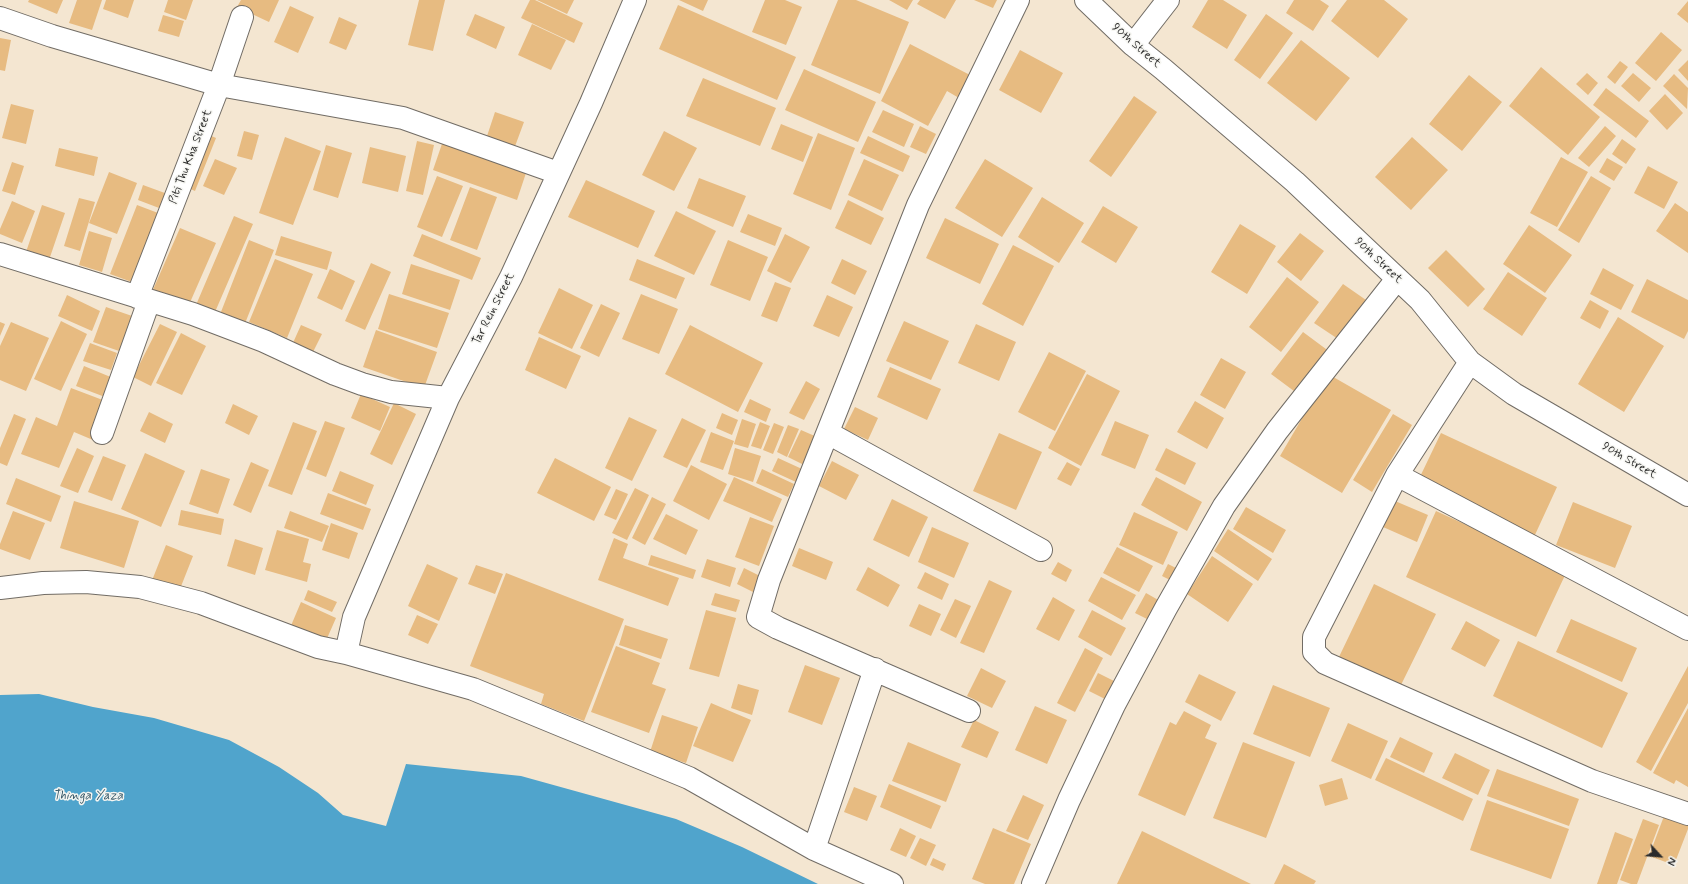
<!DOCTYPE html>
<html>
<head>
<meta charset="utf-8">
<style>
  body { margin:0 }
  #map { position:relative; width:1688px; height:884px; overflow:hidden; background:#f4e6d1; font-family:Mynerve,sans-serif }
  canvas { display:block }
  .north { position:absolute; left:1640px; top:836px; width:40px; height:40px; -webkit-text-stroke:3px #f6f6f2; paint-order:stroke; rotate:116deg; font-size:11px; font-weight:700; line-height:16px; text-align:center; color:#2b2b2b }
  .north::after { content:''; display:block; margin:auto; width:14px; height:18px; background:#2b2b2b; clip-path:polygon(50% 0,100% 100%,50% 72%,0 100%) }
</style>
</head>
<body>
<div id="map">
<canvas width="1688" height="884"></canvas>
<div class="north">N</div>
</div>
<script>
const g = document.querySelector('canvas').getContext('2d');
g.lineJoin = 'round';
function fillPath(path, color) { g.fillStyle = color; g.fill(path, 'evenodd'); }
const poly = rows => new Path2D(rows.map(r => 'M' + r).join(''));
function trace(path, color, width, dash) { g.strokeStyle = color; g.lineWidth = width; g.lineCap = dash ? 'butt' : 'round'; g.setLineDash(dash || []); g.stroke(path); }
function drawText(font, color, halo, rows, align = 'center') {
  g.font = font + ' Mynerve,sans-serif'; g.lineWidth = 3; g.setLineDash([]); g.textBaseline = 'middle'; g.strokeStyle = halo; g.fillStyle = color; for (const [text, x, y, turn = 0] of rows) {
    g.save(); g.translate(x, y); g.rotate((+turn || 0) * Math.PI / 180); g.textAlign = isNaN(turn) ? turn : align; if (halo) g.strokeText(text, 0, 0); g.fillText(text, 0, 0); g.restore();
  }
}
fillPath(poly([
  [39,694,93,707,154,718,229,740,279,767,318,793,343,815,386,826,406,764,521,776,676,819,742,847,818,884,0,884,0,695]
]), '#50a4cc');
fillPath(poly([
  [29,0,63,0,57,14,28,2],
  [77,0,102,0,92,30,69,23],
  [106,0,134,0,128,18,103,9],
  [168,0,193,0,186,20,164,12],
  [241,0,279,0,269,22,237,7],
  [419,0,445,0,433,51,408,45],
  [530,0,535,0,583,23,574,43,521,18],
  [537,0,574,0,567,14],
  [679,0,708,0,703,11],
  [765,0,785,0,802,7,786,45,752,32],
  [838,0,856,0,909,22,880,94,811,65],
  [889,0,913,0,907,10],
  [920,0,956,0,945,19,917,4],
  [974,0,997,0,993,8],
  [1208,0,1223,0,1247,15,1227,49,1192,27],
  [1294,0,1320,0,1329,6,1313,31,1286,13],
  [1347,0,1384,0,1408,19,1378,58,1331,21],
  [1688,1,1688,23,1677,14],
  [678,5,796,57,777,100,659,49],
  [290,6,314,17,298,53,274,42],
  [475,14,505,27,496,49,466,35],
  [1266,14,1293,33,1260,79,1234,60],
  [163,15,184,21,179,37,158,31],
  [339,17,357,25,346,50,329,43],
  [532,24,566,40,551,70,518,55],
  [1661,32,1682,50,1656,81,1635,63],
  [0,38,11,40,5,71,0,70],
  [1301,40,1350,78,1316,121,1267,83],
  [910,44,970,75,959,98,947,91,928,126,881,101],
  [1020,50,1063,73,1041,113,999,90],
  [1688,60,1688,81,1678,70],
  [1620,61,1628,67,1615,84,1607,77],
  [1541,67,1600,117,1568,155,1509,106],
  [804,69,876,102,858,142,785,110],
  [1587,73,1598,83,1588,95,1576,84],
  [1633,73,1651,88,1639,102,1621,86],
  [1674,74,1688,88,1687,109,1663,86],
  [1469,75,1502,102,1462,151,1429,124],
  [703,78,776,108,760,146,686,116],
  [1606,88,1649,121,1636,138,1593,105],
  [1665,94,1683,113,1667,130,1649,111],
  [1134,96,1157,112,1111,177,1089,161],
  [11,104,34,110,26,144,2,138],
  [883,110,914,124,904,147,872,132],
  [495,112,524,122,514,149,486,139],
  [781,124,813,137,803,162,771,149],
  [920,126,936,134,926,154,910,147],
  [1605,126,1616,136,1589,167,1578,158],
  [244,131,259,135,252,160,237,156],
  [664,131,697,148,674,191,642,175],
  [818,133,855,148,831,210,793,194],
  [207,134,216,138,195,191,184,186],
  [868,136,910,156,903,172,860,153],
  [285,137,321,151,293,225,259,213],
  [1412,137,1448,170,1411,210,1375,177],
  [444,138,528,167,517,200,433,170],
  [1622,139,1636,149,1626,164,1612,154],
  [417,141,434,145,423,195,406,191],
  [326,145,352,153,338,198,313,190],
  [370,147,406,156,398,192,362,183],
  [59,148,98,157,94,176,55,166],
  [1561,157,1588,172,1557,227,1530,213],
  [1607,158,1623,167,1614,181,1599,172],
  [215,159,237,168,224,195,203,186],
  [864,159,899,175,882,211,848,195],
  [985,159,1033,188,1002,237,955,208],
  [12,162,24,166,15,195,2,191],
  [1648,166,1678,182,1664,209,1634,193],
  [109,172,137,183,117,234,89,223],
  [437,176,463,186,442,237,417,227],
  [1591,176,1611,188,1579,243,1558,230],
  [699,178,746,196,733,227,687,208],
  [586,180,655,211,638,248,568,217],
  [143,185,173,196,167,211,138,200],
  [470,187,497,197,477,250,450,240],
  [1042,197,1084,223,1059,263,1018,237],
  [79,198,95,202,80,251,64,246],
  [848,200,884,218,871,245,835,228],
  [12,201,35,211,22,243,0,234,0,229],
  [1675,203,1688,212,1688,253,1656,231],
  [42,205,65,213,49,260,26,252],
  [137,205,166,216,140,285,110,274],
  [1103,206,1138,227,1116,263,1081,242],
  [676,211,716,231,694,275,654,256],
  [748,214,782,228,775,246,740,232],
  [234,216,253,224,215,312,196,305],
  [945,218,999,244,980,284,926,258],
  [1240,224,1276,246,1247,294,1211,272],
  [1529,225,1572,255,1545,293,1503,264],
  [180,228,216,243,188,307,152,292],
  [89,231,112,238,102,272,79,265],
  [1300,233,1324,251,1301,281,1277,262],
  [422,234,481,258,472,280,413,256],
  [785,234,810,247,791,283,767,271],
  [281,236,332,252,327,270,275,255],
  [249,240,274,250,244,326,219,317],
  [728,240,768,257,750,301,710,285],
  [1013,245,1054,266,1023,326,982,304],
  [1446,250,1485,289,1468,307,1428,268],
  [275,259,313,274,287,338,249,322],
  [637,259,685,278,676,299,629,280],
  [842,259,867,271,855,295,831,283],
  [371,263,391,272,365,330,345,321],
  [411,264,460,280,450,310,402,294],
  [1603,268,1634,285,1621,310,1590,294],
  [330,269,355,281,342,310,317,298],
  [1508,272,1547,298,1522,336,1483,309],
  [1287,277,1319,302,1281,352,1249,327],
  [1647,279,1688,300,1688,331,1684,339,1631,312],
  [775,282,791,288,777,322,761,316],
  [1343,284,1366,300,1338,339,1314,323],
  [559,288,593,305,572,349,538,333],
  [389,294,449,313,437,348,378,329],
  [641,294,678,309,659,354,622,339],
  [67,295,100,311,92,331,58,316],
  [827,295,853,307,839,337,813,326],
  [1590,300,1609,311,1600,329,1580,318],
  [601,304,620,313,599,357,580,348],
  [106,307,135,317,122,352,93,342],
  [1618,317,1664,346,1624,412,1578,384],
  [61,321,87,334,61,391,34,379],
  [904,321,949,341,931,380,886,361],
  [0,322,5,324,0,336],
  [11,322,49,338,26,391,0,380,0,346],
  [160,324,177,332,151,386,133,377],
  [976,324,1016,342,999,381,958,363],
  [301,325,322,334,312,354,292,345],
  [690,325,763,363,738,412,665,374],
  [376,330,437,352,424,388,363,367],
  [1303,332,1330,352,1298,394,1271,374],
  [181,333,206,346,182,395,156,383],
  [539,337,581,356,566,389,525,370],
  [90,343,117,353,111,370,83,361],
  [1049,352,1086,371,1055,431,1018,412],
  [1221,358,1246,372,1225,409,1200,395],
  [84,366,113,378,105,397,76,386],
  [890,367,941,389,927,420,877,397],
  [1087,374,1120,391,1081,466,1048,448],
  [1328,374,1391,410,1342,493,1280,456],
  [806,381,820,389,804,420,789,413],
  [71,388,108,402,93,440,74,432,59,468,21,454,36,417,57,426],
  [361,394,390,407,380,431,351,418],
  [750,399,771,409,766,422,744,412],
  [1195,401,1224,418,1207,449,1177,432],
  [394,403,416,414,392,465,370,454],
  [233,404,258,416,249,435,225,423],
  [855,407,878,418,868,440,844,429],
  [149,412,173,424,165,443,140,431],
  [722,413,738,420,732,435,716,428],
  [14,414,26,419,7,466,0,463,0,448],
  [1393,414,1412,425,1372,492,1353,480],
  [629,417,657,430,632,481,605,468],
  [682,418,706,430,687,468,663,457],
  [742,419,756,424,748,448,734,444],
  [325,421,345,428,326,477,306,469],
  [1115,421,1149,435,1135,469,1101,455],
  [293,422,317,431,292,495,268,486],
  [760,422,770,426,761,449,751,446],
  [774,423,784,427,773,454,763,450],
  [788,425,799,429,787,457,777,452],
  [801,430,817,437,804,465,788,457],
  [711,432,734,441,723,470,700,462],
  [999,433,1042,452,1016,510,973,491],
  [1441,433,1557,487,1534,537,1417,483],
  [77,448,94,456,78,493,60,486],
  [735,448,761,456,753,482,728,474],
  [1166,448,1196,463,1185,485,1155,470],
  [145,453,185,471,161,527,121,509],
  [103,456,126,465,112,501,88,492],
  [555,458,611,487,594,521,537,493],
  [778,458,802,469,796,482,772,471],
  [832,461,859,475,846,500,819,486],
  [251,462,269,470,251,513,233,505],
  [1067,462,1080,469,1071,486,1057,479],
  [691,465,727,484,709,520,673,501],
  [201,469,230,479,218,514,189,504],
  [762,469,794,484,788,497,756,483],
  [340,471,374,485,366,505,332,491],
  [734,477,782,499,772,522,723,501],
  [1156,477,1202,502,1187,531,1141,505],
  [16,478,61,496,51,522,6,504],
  [635,488,649,495,627,540,612,533],
  [616,489,628,494,616,520,604,515],
  [328,493,371,509,363,530,320,514],
  [652,497,666,504,645,545,632,538],
  [892,499,928,517,909,557,873,540],
  [74,501,139,521,124,568,60,548],
  [1395,501,1428,515,1417,542,1383,527],
  [1573,502,1632,526,1615,568,1556,545],
  [1246,507,1286,530,1273,553,1233,529],
  [181,510,224,519,221,535,178,525],
  [13,511,45,523,30,560,0,549,0,544],
  [290,511,329,526,322,542,284,528],
  [1436,511,1567,571,1536,637,1406,577],
  [1134,512,1178,532,1163,565,1119,545],
  [666,514,698,530,686,555,653,539],
  [750,517,774,526,759,566,735,557],
  [331,523,358,533,349,559,322,550],
  [932,527,969,543,954,578,918,562],
  [1228,529,1272,559,1258,581,1214,551],
  [277,530,309,539,303,562,311,564,307,582,265,570],
  [614,538,628,544,623,558,679,578,668,606,598,580],
  [235,539,263,548,255,575,227,566],
  [166,545,193,556,178,594,151,583],
  [1117,547,1153,566,1139,592,1103,573],
  [799,548,833,562,826,580,792,566],
  [651,555,696,570,693,579,648,565],
  [1212,556,1253,584,1228,622,1187,594],
  [707,559,736,568,730,587,701,577],
  [1058,562,1072,570,1066,582,1051,574],
  [427,564,458,578,439,621,408,606],
  [1168,564,1180,570,1174,582,1162,576],
  [476,565,503,574,495,594,468,584],
  [868,567,900,585,888,607,856,590],
  [744,568,762,577,755,593,737,584],
  [925,572,949,584,942,600,917,588],
  [506,573,624,619,584,721,541,704,544,694,470,666],
  [1101,577,1136,595,1122,620,1088,601],
  [989,580,1012,591,984,653,960,643],
  [1374,584,1436,614,1399,689,1338,659],
  [308,590,337,602,332,612,304,600],
  [715,593,740,600,736,612,711,605],
  [1146,593,1160,601,1149,620,1135,613],
  [1053,597,1075,610,1059,641,1036,629],
  [955,599,971,606,956,638,940,630],
  [301,602,336,618,325,643,290,628],
  [919,604,941,614,931,636,909,626],
  [706,610,736,618,719,677,689,669],
  [1092,610,1126,628,1111,656,1078,637],
  [417,615,438,624,428,644,408,635],
  [1571,619,1637,648,1622,682,1556,652],
  [1466,621,1500,640,1485,667,1451,649],
  [625,625,668,639,661,659,619,645],
  [1518,641,1628,693,1602,748,1493,696],
  [616,646,660,663,652,684,666,689,649,733,591,712],
  [1085,648,1103,658,1075,712,1057,703],
  [805,665,840,678,822,725,788,712],
  [1688,666,1688,703,1651,771,1636,762],
  [981,668,1006,681,992,708,967,696],
  [1098,673,1120,684,1111,702,1089,691],
  [1199,674,1236,692,1221,721,1185,702],
  [738,684,759,690,752,715,731,708],
  [1273,685,1330,708,1310,757,1253,734],
  [711,703,751,720,733,762,693,746],
  [1035,706,1067,720,1047,764,1015,750],
  [1688,708,1688,787,1676,780,1674,784,1653,773],
  [1184,711,1211,725,1205,738,1217,743,1185,816,1138,795,1170,722,1176,725],
  [662,715,698,727,686,763,650,752],
  [974,720,999,732,987,758,961,747],
  [1348,723,1388,741,1371,779,1331,761],
  [1400,737,1433,753,1424,773,1390,757],
  [908,742,961,764,946,802,892,781],
  [1243,742,1295,762,1266,838,1213,818],
  [1455,753,1490,770,1478,795,1442,778],
  [1386,758,1473,799,1463,821,1375,780],
  [1497,769,1579,799,1569,826,1487,796],
  [1342,778,1348,799,1325,806,1319,785],
  [889,784,941,806,931,829,880,807],
  [854,787,877,796,867,821,844,812],
  [1023,795,1044,805,1028,840,1006,831],
  [1487,800,1569,829,1551,879,1470,850],
  [1664,816,1688,825,1688,829,1674,865,1649,856],
  [1643,819,1659,825,1637,884,1631,884,1620,880],
  [900,828,916,836,906,857,890,850],
  [993,828,1031,844,1014,884,985,884,972,879],
  [1142,831,1251,884,1117,884],
  [1615,832,1633,839,1617,884,1597,884],
  [920,838,936,845,926,866,910,858],
  [933,858,946,864,943,871,930,865],
  [1284,864,1316,881,1314,884,1274,884]
]), '#e7bb81');
const minor = poly([
  [1086,0,1133,45,1163,69,1295,182,1420,300,1470,362,1514,394,1688,495],
  [0,18,52,36,219,85,403,118,558,173],
  [1133,45,1168,0],
  [0,254,193,314,264,341,335,374,362,384,391,392,448,398],
  [137,297,219,85,242,17],
  [1470,362,1397,475,1314,637,1314,652,1325,663,1592,781,1688,814],
  [102,433,149,301],
  [828,433,1041,550],
  [1397,475,1688,629],
  [0,588,43,583,86,582,140,587,201,603,318,647,346,653,354,617,448,398,511,277,591,103,635,0],
  [346,653,473,689,689,778,814,849,892,884],
  [969,711,778,628,758,617,769,580,918,205,1018,0],
  [814,849,875,669],
  [1033,884,1069,800,1114,705,1166,608,1224,506,1277,431,1397,279]
]);
trace(minor, '#716c65', 24);
trace(minor, '#fff', 22);
drawText('12px', '#2b2b2b', '#f6f6f2', [
  ["90th Street",1136,46,41],
  ["Piti Thu Kha Street",191,157,-69],
  ["90th Street",1378,261,43],
  ["Tar Rein Street",494,309,-63],
  ["90th Street",1629,461,30]
]);
drawText('italic 13px', '#3a5b6b', '#f6f6f2', [
  ["Thinga Yaza",88,796]
]);
</script>
</body>
</html>
